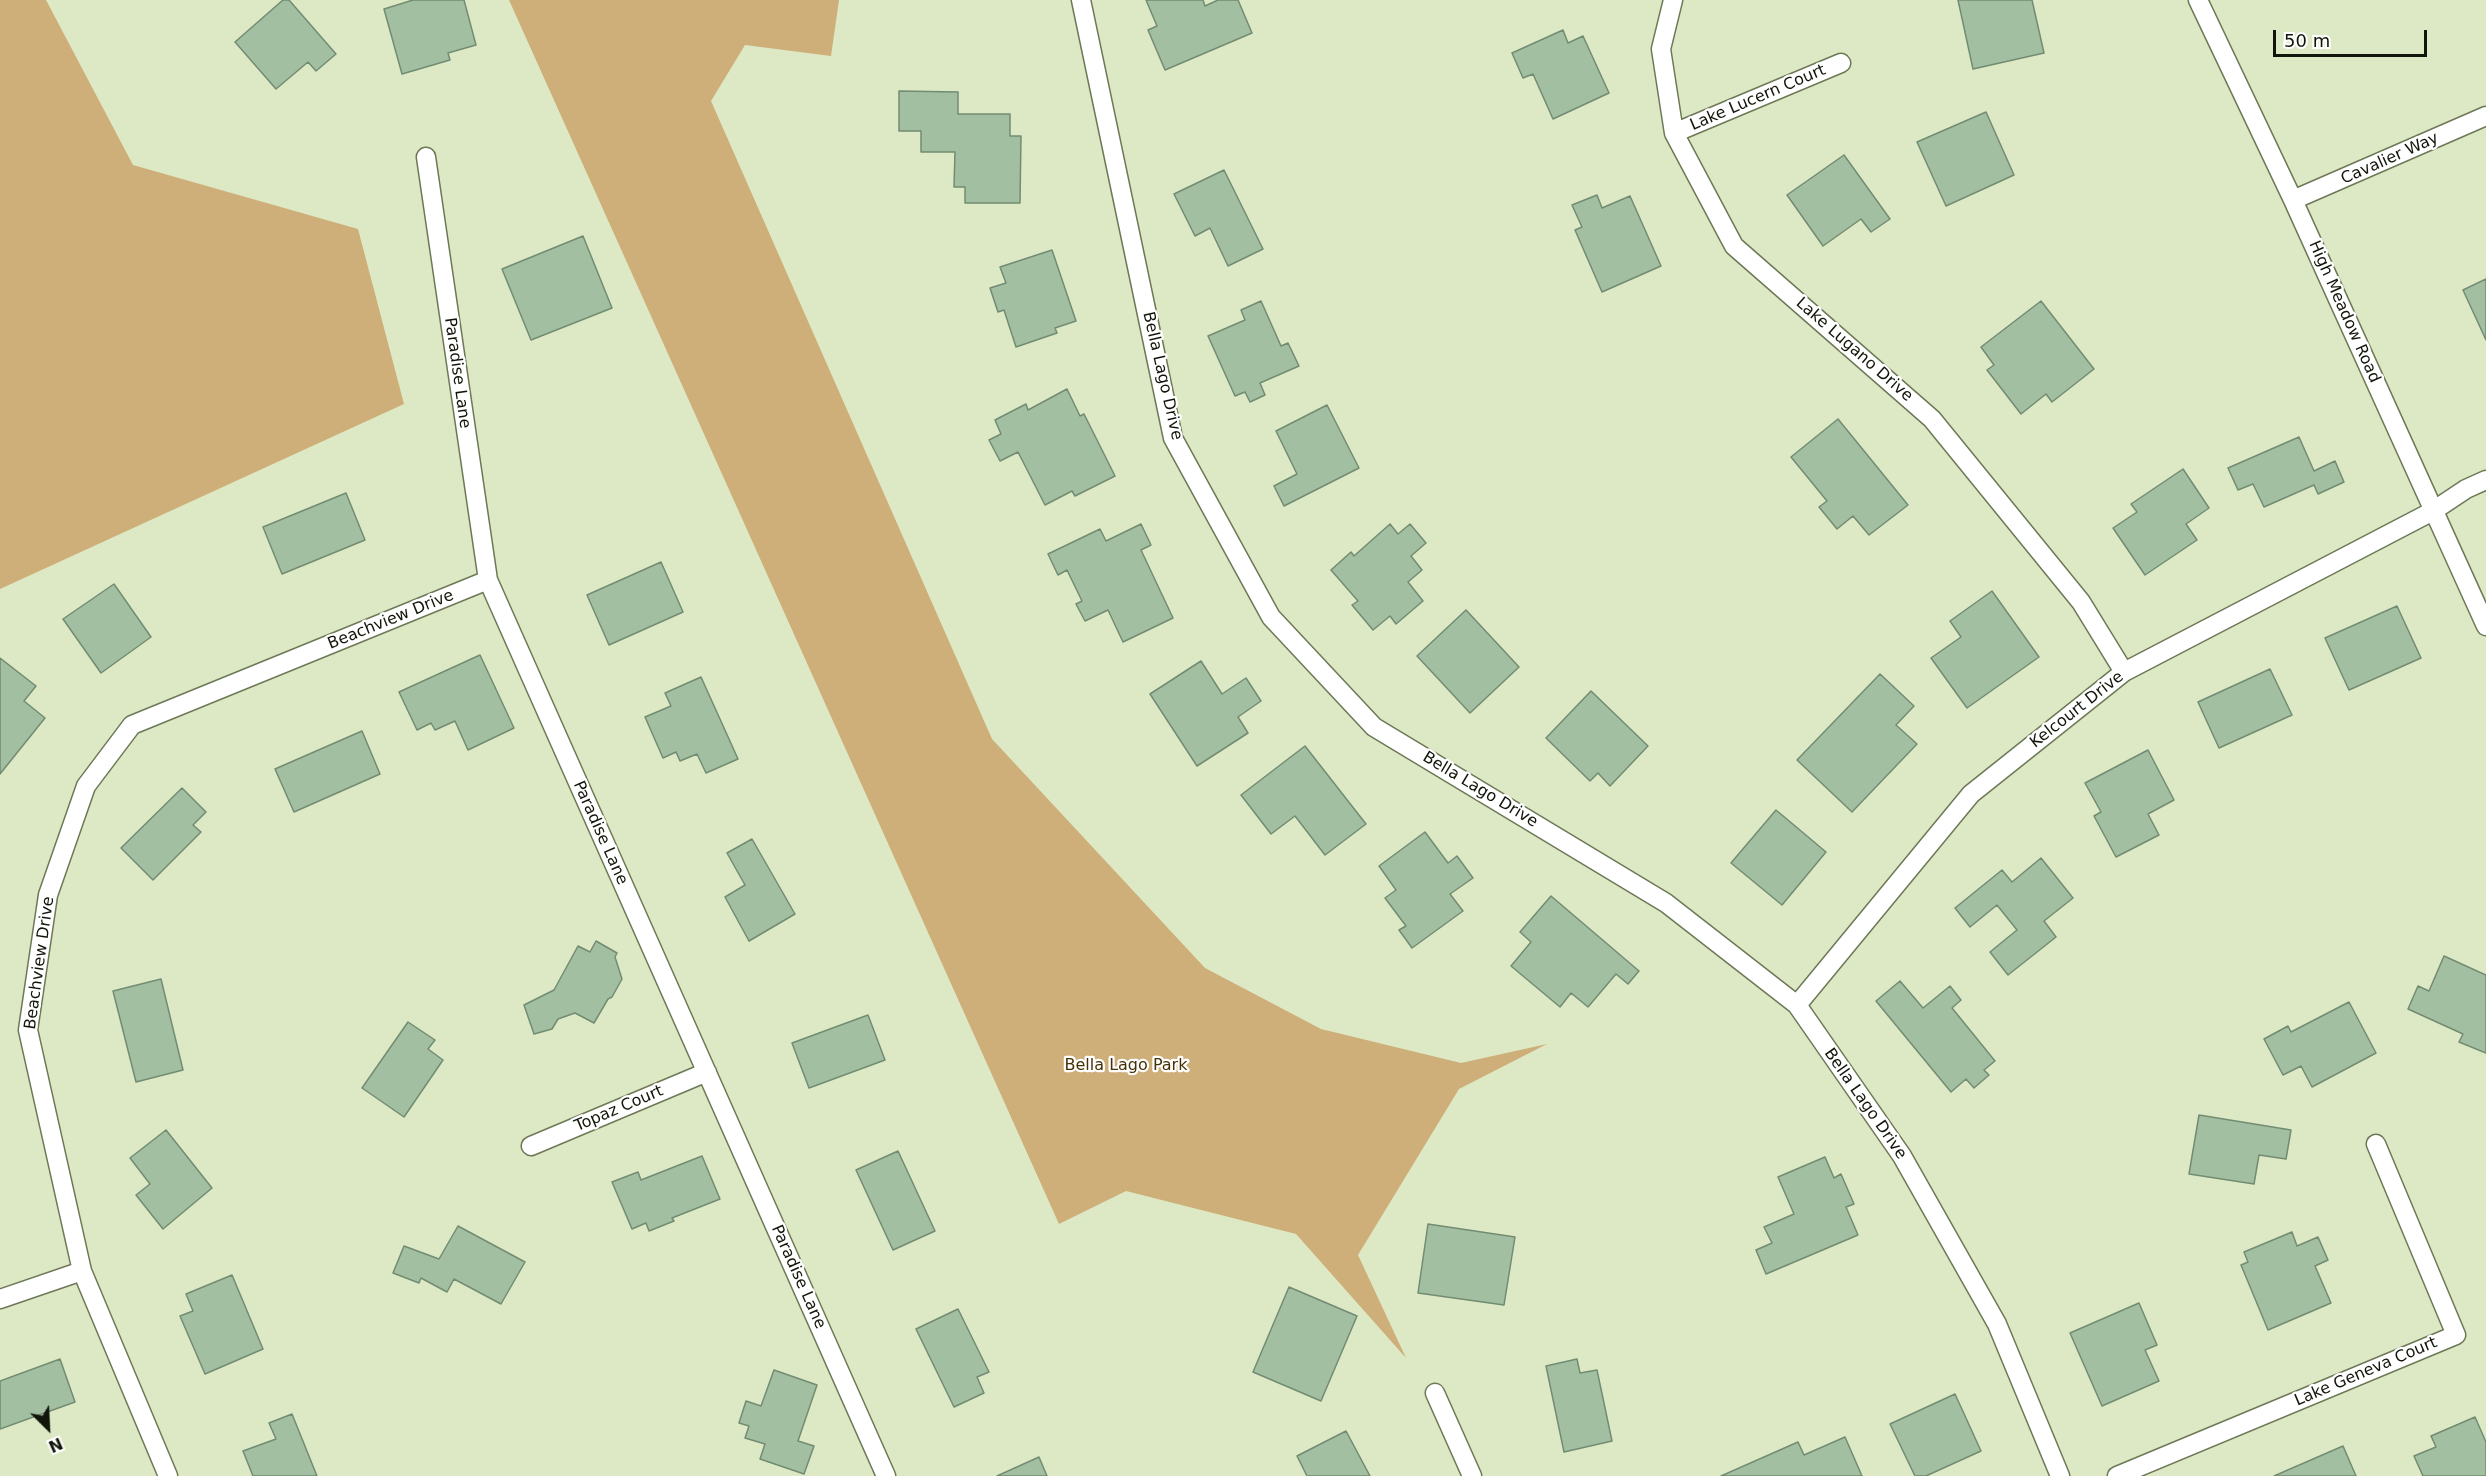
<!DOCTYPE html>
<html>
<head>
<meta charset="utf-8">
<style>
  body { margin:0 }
  #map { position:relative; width:2486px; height:1476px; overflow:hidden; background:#dde9c5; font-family:"DejaVu Sans",sans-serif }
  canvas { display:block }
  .north { position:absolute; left:18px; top:1398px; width:60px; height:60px; -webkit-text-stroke:4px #fff; paint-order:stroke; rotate:156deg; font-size:16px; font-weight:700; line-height:24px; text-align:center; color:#12160a }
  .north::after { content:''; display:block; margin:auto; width:21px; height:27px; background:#12160a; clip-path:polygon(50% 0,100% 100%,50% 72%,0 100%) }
  .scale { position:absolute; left:2273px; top:30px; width:154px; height:27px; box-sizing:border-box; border:3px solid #12160a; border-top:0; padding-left:8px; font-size:18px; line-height:21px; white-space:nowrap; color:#12160a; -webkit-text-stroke:4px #fff; paint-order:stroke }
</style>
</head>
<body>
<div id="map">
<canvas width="2486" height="1476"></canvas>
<div class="north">N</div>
<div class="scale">50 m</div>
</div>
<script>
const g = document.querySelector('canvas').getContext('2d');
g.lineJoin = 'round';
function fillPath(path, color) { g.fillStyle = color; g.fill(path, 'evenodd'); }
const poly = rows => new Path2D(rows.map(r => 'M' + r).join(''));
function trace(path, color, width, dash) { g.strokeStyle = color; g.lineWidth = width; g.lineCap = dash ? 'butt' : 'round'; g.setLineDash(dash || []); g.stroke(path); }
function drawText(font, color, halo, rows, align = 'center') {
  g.font = font + ' "DejaVu Sans",sans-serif'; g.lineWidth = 4.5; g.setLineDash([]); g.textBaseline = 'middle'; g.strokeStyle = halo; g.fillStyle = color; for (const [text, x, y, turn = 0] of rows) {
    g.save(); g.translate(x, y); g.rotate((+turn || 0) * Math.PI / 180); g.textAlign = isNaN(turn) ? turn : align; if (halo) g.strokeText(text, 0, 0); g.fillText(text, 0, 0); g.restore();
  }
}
fillPath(poly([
  [0,0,46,0,133,165,358,229,404,404,0,589],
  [509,0,839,0,831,56,745,45,711,101,992,739,1205,968,1321,1029,1461,1063,1547,1044,1459,1089,1358,1255,1406,1358,1296,1234,1126,1191,1059,1224]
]), '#ceae79');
const building = poly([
  [283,0,289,0,336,54,316,71,308,62,276,89,235,42,283,0],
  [413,0,464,0,476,45,448,53,450,60,402,74,384,9,413,0],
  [1146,0,1203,0,1205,6,1218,0,1238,0,1252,33,1165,70,1148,30,1157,26,1146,0],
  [1958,0,2032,0,2044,53,1973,69,1958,0],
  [1563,30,1568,43,1583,36,1609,93,1553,119,1533,74,1523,78,1512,53,1563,30],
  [899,91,958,92,958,114,1010,114,1010,136,1021,136,1020,203,965,203,965,187,954,187,955,152,921,152,921,131,899,131,899,91],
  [1986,112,2014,175,1946,206,1917,142,1986,112],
  [1844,155,1890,219,1871,232,1861,219,1823,246,1787,195,1844,155],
  [1224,170,1263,249,1228,266,1210,228,1195,236,1174,194,1224,170],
  [1597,195,1602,208,1630,196,1661,266,1602,292,1575,230,1582,227,1572,205,1597,195],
  [583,236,612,308,531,340,502,269,583,236],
  [1052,250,1076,321,1055,328,1057,333,1016,347,1004,310,998,312,990,288,1006,283,1000,267,1052,250],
  [2486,279,2486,340,2463,290,2486,279],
  [1261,301,1281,346,1288,343,1299,366,1260,383,1265,395,1250,402,1245,392,1235,396,1208,336,1245,320,1241,310,1261,301],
  [2041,301,2094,369,2052,402,2046,394,2021,414,1987,370,1994,365,1981,347,2041,301],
  [1067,389,1080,416,1084,414,1115,476,1075,496,1072,491,1045,505,1018,452,1000,461,989,440,1001,434,995,420,1026,404,1028,410,1067,389],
  [1327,405,1359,468,1284,506,1274,486,1297,474,1276,431,1327,405],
  [1838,419,1908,505,1869,535,1853,516,1837,529,1819,507,1827,501,1791,457,1838,419],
  [2299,437,2314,471,2335,461,2344,482,2318,494,2314,485,2264,507,2253,484,2238,490,2228,468,2299,437],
  [2183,469,2209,508,2186,524,2197,540,2145,575,2113,528,2137,512,2131,504,2183,469],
  [346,493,365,540,282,574,263,527,346,493],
  [1141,524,1151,545,1141,550,1173,618,1123,642,1108,610,1085,621,1076,604,1082,601,1067,570,1058,575,1048,554,1100,529,1106,541,1141,524],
  [1390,524,1398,534,1410,524,1426,543,1411,556,1422,570,1408,582,1423,601,1396,624,1390,616,1373,630,1352,605,1358,601,1331,570,1351,552,1354,556,1390,524],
  [661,562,683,612,609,645,587,595,661,562],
  [114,584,151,637,101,673,63,619,114,584],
  [1992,591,2039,657,1967,708,1931,658,1961,637,1950,621,1992,591],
  [2397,606,2421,658,2349,690,2325,638,2397,606],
  [1466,610,1519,667,1470,713,1417,656,1466,610],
  [480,655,514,728,468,750,455,721,435,730,431,723,417,730,399,692,480,655],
  [0,658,36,686,24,701,45,718,0,774,0,658],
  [1201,661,1222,694,1246,678,1261,701,1238,717,1248,733,1197,766,1150,694,1201,661],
  [2270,669,2292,715,2219,748,2198,702,2270,669],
  [1880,674,1914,706,1896,725,1917,744,1852,812,1797,760,1880,674],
  [701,677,738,759,706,773,697,754,680,761,676,752,663,758,645,717,671,706,665,693,701,677],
  [1591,691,1648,746,1610,786,1598,773,1590,781,1546,738,1591,691],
  [362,731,380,774,294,812,275,769,362,731],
  [1305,746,1366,824,1325,855,1295,816,1271,834,1241,795,1305,746],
  [2148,750,2174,800,2148,814,2159,835,2116,857,2094,816,2101,812,2085,783,2148,750],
  [182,788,206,812,193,825,201,832,153,880,121,848,182,788],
  [1776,810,1826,852,1782,905,1731,863,1776,810],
  [1425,832,1448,863,1457,856,1473,878,1450,894,1463,911,1412,948,1399,930,1406,926,1385,898,1396,890,1379,866,1425,832],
  [752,839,795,914,749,941,725,897,745,885,727,853,752,839],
  [2041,858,2073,898,2044,921,2056,937,2008,975,1990,952,2017,930,1997,905,1970,927,1955,908,2002,870,2012,882,2041,858],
  [1551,896,1639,971,1628,984,1616,974,1588,1007,1571,993,1560,1007,1511,966,1531,942,1520,932,1551,896],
  [596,941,617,953,615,957,622,979,612,997,608,999,594,1023,575,1013,558,1019,552,1029,534,1034,524,1005,554,990,578,946,590,952,596,941],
  [2444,956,2486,975,2486,1053,2459,1042,2463,1034,2408,1009,2418,986,2429,991,2444,956],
  [161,979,183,1070,136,1082,113,991,161,979],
  [1900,981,1923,1008,1950,986,1961,1000,1952,1008,1995,1061,1984,1070,1989,1075,1974,1088,1966,1079,1951,1092,1876,1001,1900,981],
  [2349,1002,2376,1053,2312,1087,2301,1066,2283,1075,2264,1039,2288,1026,2291,1032,2349,1002],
  [868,1015,885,1060,809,1088,792,1043,868,1015],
  [408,1022,435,1040,428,1049,443,1060,404,1117,362,1088,408,1022],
  [2199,1115,2291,1130,2286,1159,2259,1155,2254,1184,2189,1174,2199,1115],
  [166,1130,212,1188,163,1229,136,1195,150,1184,130,1158,166,1130],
  [898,1151,935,1231,893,1250,856,1170,898,1151],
  [702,1156,720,1199,672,1218,674,1221,649,1231,646,1223,632,1229,612,1182,638,1172,641,1180,702,1156],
  [1825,1157,1834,1178,1841,1174,1854,1204,1846,1207,1858,1235,1766,1274,1756,1250,1772,1243,1764,1227,1794,1214,1778,1177,1825,1157],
  [1428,1224,1515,1237,1504,1305,1418,1293,1428,1224],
  [458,1226,525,1262,501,1304,454,1279,447,1292,421,1278,419,1283,393,1273,404,1246,439,1259,458,1226],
  [2292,1232,2297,1246,2318,1237,2328,1260,2315,1266,2331,1303,2268,1330,2241,1265,2248,1262,2244,1252,2292,1232],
  [232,1275,263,1349,205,1374,180,1316,193,1311,186,1294,232,1275],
  [1289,1287,1357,1316,1321,1401,1253,1372,1289,1287],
  [2139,1303,2157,1345,2145,1350,2159,1381,2102,1406,2070,1333,2139,1303],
  [958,1309,989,1372,977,1377,984,1393,954,1407,916,1329,958,1309],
  [60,1359,75,1402,0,1429,0,1381,60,1359],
  [1577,1359,1580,1373,1597,1370,1612,1441,1564,1452,1546,1366,1577,1359],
  [774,1370,817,1385,798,1441,814,1446,804,1474,760,1459,765,1444,745,1438,749,1426,739,1423,746,1401,761,1406,774,1370],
  [1955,1394,1981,1451,1926,1476,1915,1476,1890,1424,1955,1394],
  [292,1414,317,1476,253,1476,243,1451,276,1439,269,1423,292,1414],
  [2475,1417,2486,1442,2486,1476,2423,1476,2414,1456,2436,1447,2431,1436,2475,1417],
  [1346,1431,1370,1476,1307,1476,1297,1456,1346,1431],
  [1845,1437,1862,1476,1721,1476,1798,1442,1804,1455,1845,1437],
  [2343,1446,2356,1476,2274,1476,2343,1446],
  [1039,1457,1047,1476,997,1476,1039,1457]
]);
fillPath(building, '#a3bfa2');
trace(building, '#728c72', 1.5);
const street = poly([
  [1081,0,1173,438,1271,617,1374,727,1666,903,1797,1005,1902,1156,1997,1324,2060,1476],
  [1673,0,1661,49,1674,133,1734,246,1932,419,2081,602,2124,672],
  [2198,0,2293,200,2486,626],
  [1674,133,1841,63],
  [426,157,488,580,886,1476],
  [2293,200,2486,116],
  [1797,1005,1971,794,2124,672,2433,511,2466,489,2486,480],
  [531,1146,707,1072],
  [0,1299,82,1271],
  [1435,1393,1472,1476],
  [168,1476,82,1271,28,1030,48,895,86,786,132,725,488,580],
  [2117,1476,2456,1335,2376,1144]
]);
trace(street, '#6d7857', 21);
trace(street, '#fff', 18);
drawText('16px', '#12160a', '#fff', [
  ["Lake Lucern Court",1758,98,-23],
  ["Cavalier Way",2390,159,-24],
  ["High Meadow Road",2344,312,66],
  ["Lake Lugano Drive",1854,350,41],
  ["Paradise Lane",457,373,82],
  ["Bella Lago Drive",1162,376,77],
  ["Beachview Drive",391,620,-22],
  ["Kelcourt Drive",2077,710,-38],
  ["Bella Lago Drive",1480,790,31],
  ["Paradise Lane",600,833,66],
  ["Beachview Drive",40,963,-82],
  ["Bella Lago Drive",1865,1104,55],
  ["Topaz Court",619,1109,-23],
  ["Paradise Lane",798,1277,66],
  ["Lake Geneva Court",2366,1372,-23]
]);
drawText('16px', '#463106', '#fff', [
  ["Bella Lago Park",1126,1066]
]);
</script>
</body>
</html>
